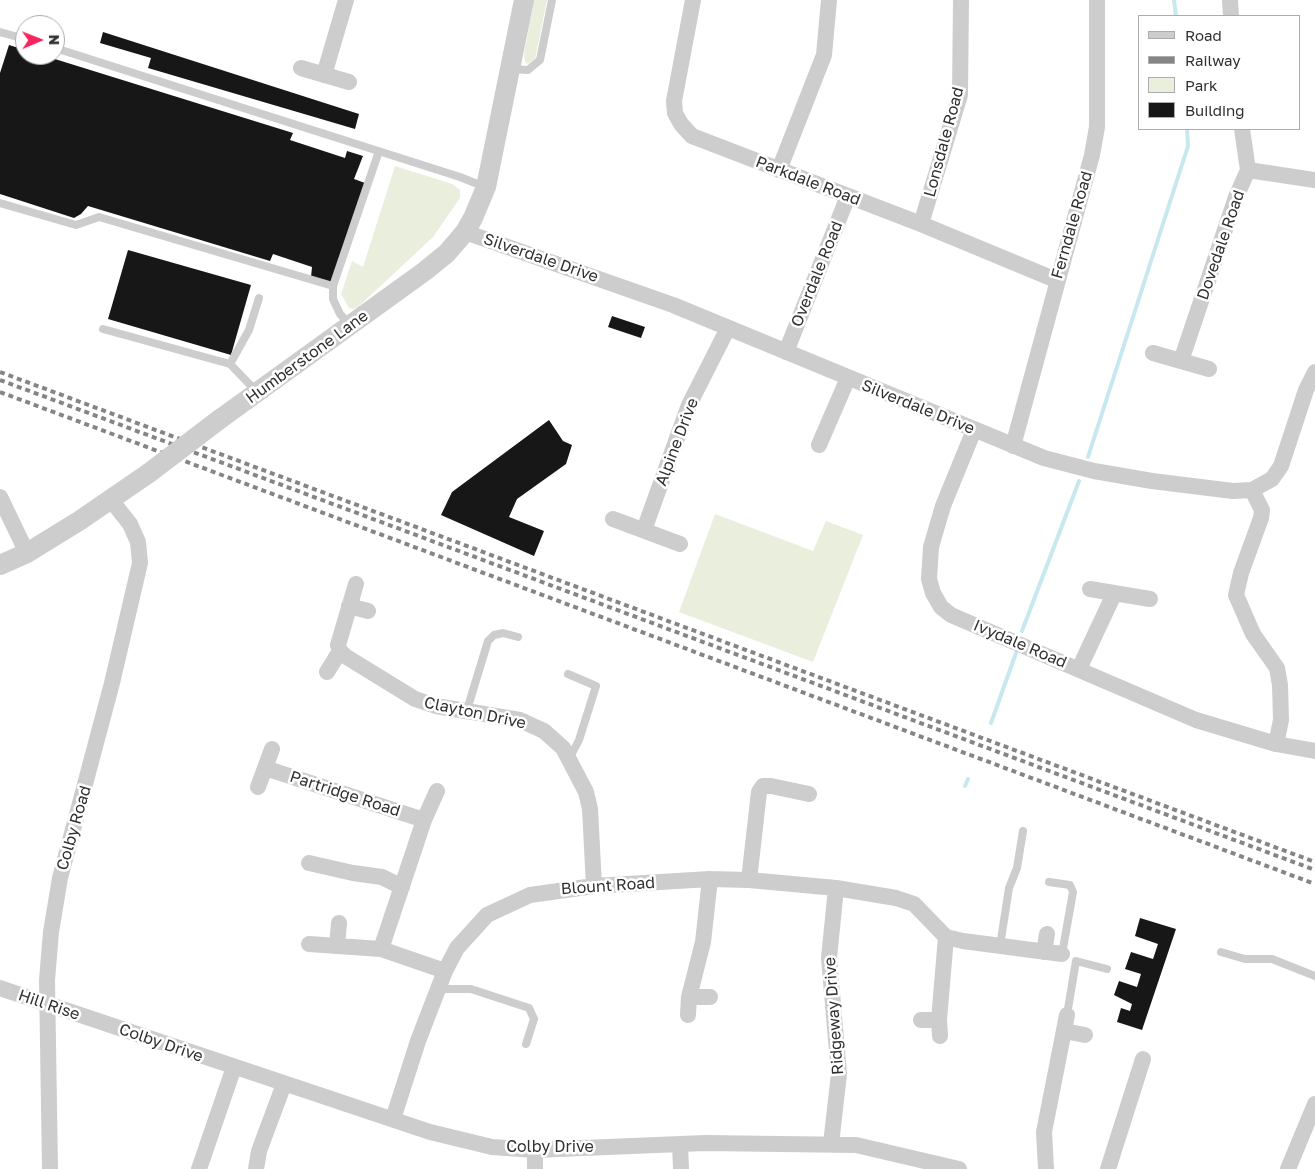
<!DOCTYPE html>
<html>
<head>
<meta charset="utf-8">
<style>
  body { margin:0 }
  #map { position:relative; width:1315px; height:1169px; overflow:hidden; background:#fff; font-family:"Golos Text",sans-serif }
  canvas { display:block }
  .legend { position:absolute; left:1138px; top:15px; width:162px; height:115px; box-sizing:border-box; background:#fff; border:1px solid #acacac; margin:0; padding:6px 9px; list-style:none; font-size:15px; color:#303030 }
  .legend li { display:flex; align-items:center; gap:10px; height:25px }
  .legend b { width:25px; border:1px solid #acacac }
  .north { position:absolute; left:15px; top:15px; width:50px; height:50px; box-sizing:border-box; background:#fff; border:1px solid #acacac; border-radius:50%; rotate:89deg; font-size:14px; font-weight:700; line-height:20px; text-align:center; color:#303030 }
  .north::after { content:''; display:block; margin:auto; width:18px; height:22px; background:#f6245f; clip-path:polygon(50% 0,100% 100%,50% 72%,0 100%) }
</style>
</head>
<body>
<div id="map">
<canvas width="1315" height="1169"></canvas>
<ul class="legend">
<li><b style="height:6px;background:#cdcdcd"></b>Road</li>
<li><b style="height:6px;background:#858585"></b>Railway</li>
<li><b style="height:14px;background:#eaeedd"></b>Park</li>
<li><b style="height:14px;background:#171717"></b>Building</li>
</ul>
<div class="north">N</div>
</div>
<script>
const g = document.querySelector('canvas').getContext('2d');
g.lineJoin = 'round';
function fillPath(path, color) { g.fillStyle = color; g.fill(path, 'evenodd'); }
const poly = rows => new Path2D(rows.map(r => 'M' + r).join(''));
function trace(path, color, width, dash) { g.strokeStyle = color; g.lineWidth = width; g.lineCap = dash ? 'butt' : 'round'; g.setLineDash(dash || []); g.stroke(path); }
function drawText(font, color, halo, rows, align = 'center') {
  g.font = font + ' "Golos Text",sans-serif'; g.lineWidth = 5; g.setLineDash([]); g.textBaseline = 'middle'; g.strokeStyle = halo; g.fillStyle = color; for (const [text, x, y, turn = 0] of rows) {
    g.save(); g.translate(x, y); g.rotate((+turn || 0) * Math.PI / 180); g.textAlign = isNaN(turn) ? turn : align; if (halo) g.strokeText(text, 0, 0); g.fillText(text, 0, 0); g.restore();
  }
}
fillPath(poly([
  [534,0,547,0,535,59,528,64,525,62,524,54],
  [395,166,452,184,460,190,460,198,433,237,358,307,353,309,349,308,341,294,352,261,363,267],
  [715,514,813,551,826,521,863,535,813,662,679,612]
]), '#eaeedd');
trace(poly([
  [1174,0,1176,16],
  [1088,457,1188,146,1187,129],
  [1022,631,1079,481],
  [991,723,1016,653],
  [965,786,968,779]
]), '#c8e8f0', 4);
fillPath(poly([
  [103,32,359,114,355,129,148,68,151,58,100,43],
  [9,45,25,50,25,55,42,55,293,133,290,140,345,158,347,151,363,156,354,179,365,183,332,283,311,277,312,267,273,254,270,261,88,206,81,214,74,218,0,194,0,73],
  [128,250,251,285,231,355,108,319],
  [612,316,645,327,641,338,608,327],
  [549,420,563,441,572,445,566,464,517,499,509,517,544,531,534,556,441,515,452,492],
  [1140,918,1176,929,1142,1030,1117,1022,1121,1008,1130,1011,1132,1004,1114,995,1119,981,1137,987,1141,974,1125,969,1131,952,1153,959,1158,944,1135,936]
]), '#171717');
trace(poly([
  [0,32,25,39],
  [55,48,460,177,485,187],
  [510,69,528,70,540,60,552,0],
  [0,203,76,225,99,217,333,286],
  [349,324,340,314,333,299,333,286,379,151],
  [103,329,230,364,257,392],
  [230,364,249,330,259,298],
  [568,674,596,686,579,740,569,759],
  [467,710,488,641,494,635,503,633,518,637],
  [1049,882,1070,885,1073,892,1062,954],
  [1000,946,1009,888,1017,868,1023,831],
  [1221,952,1245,959,1272,959,1315,976],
  [438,989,471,989,529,1008,534,1019,526,1044],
  [1067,1015,1076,961,1107,969]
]), '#cdcdcd', 8);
trace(poly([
  [693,0,674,101,675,113,681,124,692,136,921,224,1056,280],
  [1230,0,1231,16],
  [301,68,349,82],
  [324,75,346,0],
  [779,170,824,55,829,0],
  [1248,170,1315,180],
  [921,224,960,95,961,0],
  [465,232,673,305,1044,458,1094,471,1152,481,1233,491,1252,490,1272,479,1281,466,1306,390,1315,372],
  [786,352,848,196],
  [1153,353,1209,369],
  [1181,361,1236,197,1248,170,1242,129],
  [974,430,943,506,931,547,929,579,933,593,941,607,951,615,1196,720,1276,744],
  [819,445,848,378],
  [1013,446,1092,155,1097,127,1097,0],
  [1252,490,1262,510,1261,518,1241,573,1236,595,1253,634,1277,668,1280,685,1281,720,1276,744,1315,751],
  [0,497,27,553],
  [613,519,680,544],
  [644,530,689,405,728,328],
  [356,584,338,645,340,651,345,656,415,699,436,706,520,720,544,731,563,748,586,792,590,809,594,886],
  [1090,589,1150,599],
  [349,606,368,611],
  [1079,669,1114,594],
  [327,672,340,651],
  [265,768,424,820],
  [258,787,272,749],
  [309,863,353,873,382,877,402,887],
  [749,880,759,792,763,786,771,786,809,794],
  [309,944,381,949,445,971],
  [337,946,339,923],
  [381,949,424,820,437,791],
  [1044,952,1047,934],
  [0,988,430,1132,492,1147,535,1150,705,1143,856,1145,959,1169],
  [689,997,710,997],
  [688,1015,689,997,703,942,710,879],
  [921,1020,939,1020],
  [1064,1031,1085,1035],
  [940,1036,939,1020,946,937],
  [393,1119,418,1041,445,971,457,948,487,915,530,895,594,886,710,879,749,880,836,888,896,898,914,904,946,937,963,941,1062,954],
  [680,1144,681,1169],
  [831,1144,839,1074,829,958,836,888],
  [535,1150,535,1169],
  [50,1169,47,980,51,932,60,878,112,683,140,563,138,542,130,524,111,500],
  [199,1169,234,1067],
  [256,1169,259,1151,284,1084],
  [1046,1169,1044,1132,1067,1015],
  [1108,1169,1143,1059],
  [1288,1169,1315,1104]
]), '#cdcdcd', 16);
trace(poly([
  [220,419,425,271,447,253,465,232,473,218,486,187,524,0],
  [0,565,27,553,79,521,149,473]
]), '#cdcdcd', 20);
trace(poly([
  [0,372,1315,862],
  [0,380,1315,870],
  [0,392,1315,884]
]), '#858585', 4, [5, 4]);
trace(poly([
  [149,473,220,419]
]), '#cdcdcd', 20);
drawText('16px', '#303030', '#fff', [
  ["Lonsdale Road",944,142,-75],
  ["Parkdale Road",808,181,21],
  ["Ferndale Road",1072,225,-74],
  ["Dovedale Road",1221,245,-71],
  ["Silverdale Drive",541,258,19],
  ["Overdale Road",817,274,-68],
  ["Humberstone Lane",307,357,-36],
  ["Silverdale Drive",918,407,22],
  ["Alpine Drive",677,442,-69],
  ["Ivydale Road",1020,644,23],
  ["Clayton Drive",475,713,12],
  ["Partridge Road",345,794,18],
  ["Colby Road",74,828,-74],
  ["Blount Road",608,886,-4],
  ["Hill Rise",49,1005,19],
  ["Ridgeway Drive",834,1016,-94],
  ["Colby Drive",161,1043,19],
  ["Colby Drive",550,1147]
]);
</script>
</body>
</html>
